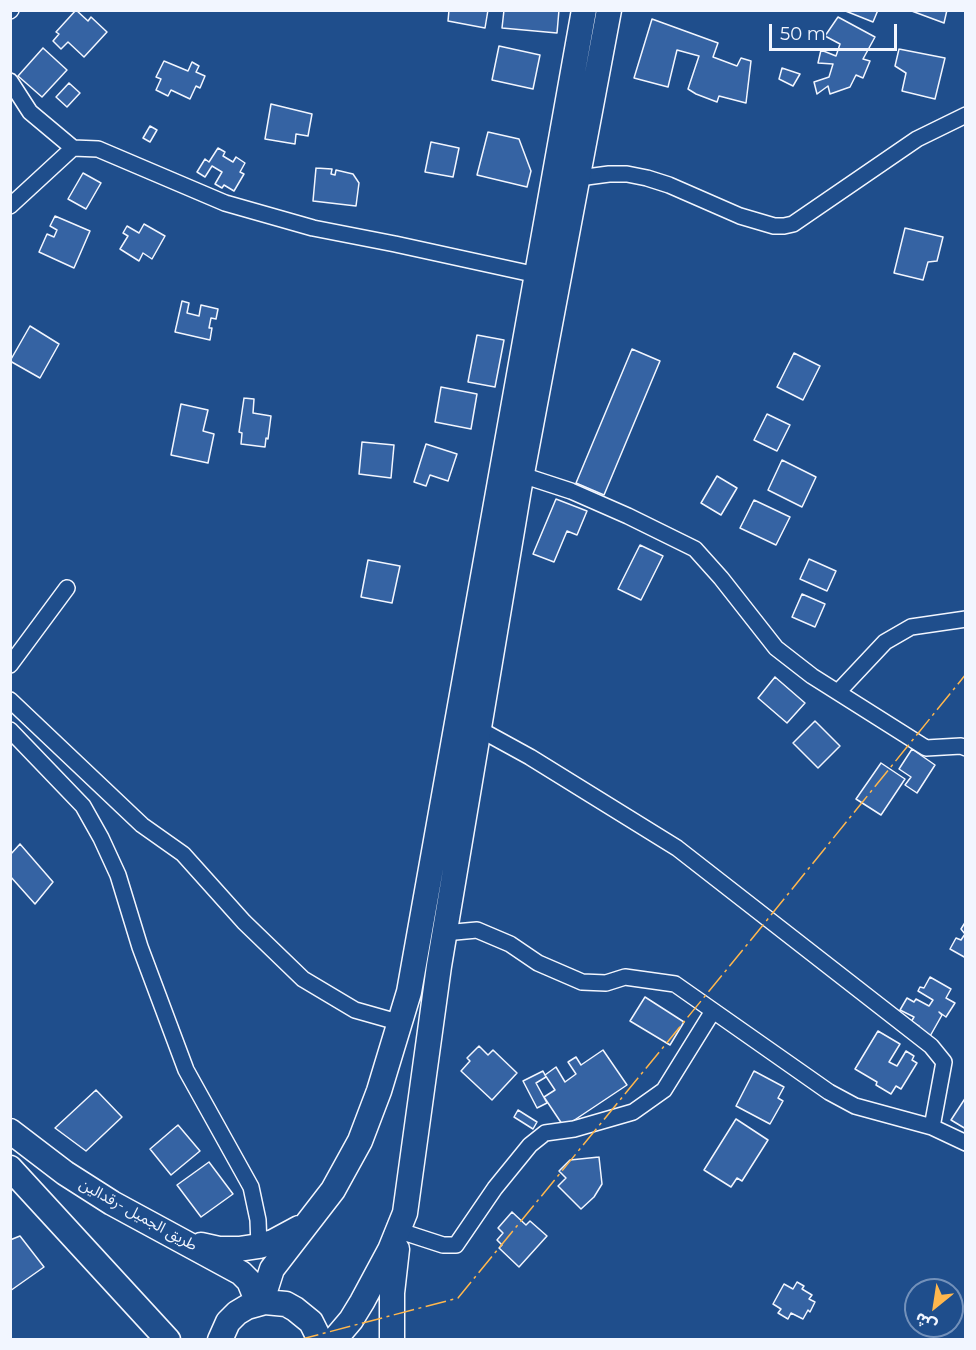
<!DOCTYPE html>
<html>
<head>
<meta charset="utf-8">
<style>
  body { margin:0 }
  #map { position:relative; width:976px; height:1350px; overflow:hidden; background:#1f4e8c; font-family:Montserrat,"Noto Sans Arabic",sans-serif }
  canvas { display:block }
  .frame { position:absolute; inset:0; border:12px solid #f2f6ff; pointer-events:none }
  .north { position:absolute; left:904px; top:1278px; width:60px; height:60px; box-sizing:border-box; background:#1f4e8c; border:2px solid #7391ba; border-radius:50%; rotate:210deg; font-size:16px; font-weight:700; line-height:24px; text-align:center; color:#f2f6ff }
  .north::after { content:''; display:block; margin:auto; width:21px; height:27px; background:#ffb74d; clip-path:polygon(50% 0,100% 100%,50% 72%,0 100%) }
  .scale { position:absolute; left:769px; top:24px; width:128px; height:27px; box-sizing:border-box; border:3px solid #f2f6ff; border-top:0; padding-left:8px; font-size:18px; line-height:21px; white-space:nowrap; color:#f2f6ff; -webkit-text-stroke:4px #1f4e8c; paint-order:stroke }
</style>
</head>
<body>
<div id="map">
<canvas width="976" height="1350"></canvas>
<div class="frame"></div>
<div class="north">ش</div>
<div class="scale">50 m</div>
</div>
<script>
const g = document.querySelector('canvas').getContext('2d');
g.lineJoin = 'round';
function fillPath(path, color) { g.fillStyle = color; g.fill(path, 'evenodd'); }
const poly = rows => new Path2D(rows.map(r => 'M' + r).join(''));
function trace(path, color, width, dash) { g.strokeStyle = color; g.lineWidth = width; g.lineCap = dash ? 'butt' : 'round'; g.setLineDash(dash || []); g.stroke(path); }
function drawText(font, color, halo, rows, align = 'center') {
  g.font = font + ' Montserrat,"Noto Sans Arabic",sans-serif'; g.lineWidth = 4.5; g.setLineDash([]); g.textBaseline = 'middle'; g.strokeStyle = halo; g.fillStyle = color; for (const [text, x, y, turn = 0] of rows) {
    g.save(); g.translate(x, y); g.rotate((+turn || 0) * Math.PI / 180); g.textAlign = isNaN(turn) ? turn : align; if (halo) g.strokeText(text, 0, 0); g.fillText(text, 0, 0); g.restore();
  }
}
const building = poly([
  [76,10,88,21,91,17,107,32,84,57,68,42,61,49,53,41,59,34,56,32,76,10],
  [449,10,488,10,485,28,448,21,449,10],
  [504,10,559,10,557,33,502,28,504,10],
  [843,10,878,10,873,22,843,10],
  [909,10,947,10,944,23,909,10],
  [838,17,875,37,863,59,870,61,863,78,856,75,850,87,830,94,828,86,817,94,814,82,829,77,833,64,818,63,821,50,836,56,840,44,825,36,838,17],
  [652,19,718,43,713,57,737,66,741,58,751,61,746,103,719,96,717,102,696,94,688,89,699,56,677,50,668,87,634,78,652,19],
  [499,46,540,55,533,89,492,80,499,46],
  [43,48,67,70,42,97,18,76,43,48],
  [899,49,945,58,935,99,902,91,906,73,895,66,899,49],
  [164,61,188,71,192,62,199,66,196,72,205,76,200,88,196,86,190,99,171,90,168,96,156,90,161,79,156,77,164,61],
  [782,68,800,74,793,86,779,79,782,68],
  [69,83,80,93,67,107,56,97,69,83],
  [271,104,312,114,308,136,296,134,295,144,265,139,271,104],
  [150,126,157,130,150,142,143,138,150,126],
  [488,132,519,139,531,171,527,187,477,175,488,132],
  [431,142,459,148,453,177,425,172,431,142],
  [218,148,225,152,223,156,233,162,236,157,245,163,240,172,244,174,234,191,224,185,222,188,215,184,222,172,212,166,205,177,197,172,205,159,209,162,218,148],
  [316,168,332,169,331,174,335,175,336,170,353,174,359,183,356,206,313,201,316,168],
  [83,173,101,183,86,209,68,199,83,173],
  [55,216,90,231,74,268,39,252,47,234,54,237,57,230,50,226,55,216],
  [144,224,165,236,152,259,143,253,139,261,120,249,128,236,123,233,127,226,139,233,144,224],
  [905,228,943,237,937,261,928,262,923,280,894,273,905,228],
  [182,301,189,303,187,313,199,316,201,305,218,309,216,319,211,318,209,328,212,328,210,340,175,332,182,301],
  [30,326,59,344,40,378,10,361,30,326],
  [477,335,504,340,495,387,468,382,477,335],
  [632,349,660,361,604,495,576,483,632,349],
  [794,353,820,366,803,400,777,387,794,353],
  [441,387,477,394,471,429,435,422,441,387],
  [244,398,254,399,253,413,271,416,268,439,266,438,265,447,241,444,242,433,239,432,244,398],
  [181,404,208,410,203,431,214,434,208,463,171,455,181,404],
  [767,414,790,425,777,451,754,440,767,414],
  [362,442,394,445,391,478,359,474,362,442],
  [426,444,457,454,448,481,430,475,426,486,414,482,426,444],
  [782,460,816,477,802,507,768,490,782,460],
  [717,476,737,488,721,515,701,503,717,476],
  [556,499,587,511,577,535,567,531,554,562,533,554,556,499],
  [754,500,790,517,776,545,740,528,754,500],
  [640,545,663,556,641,600,618,589,640,545],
  [809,559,836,571,827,591,800,579,809,559],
  [368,560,400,566,392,603,361,597,368,560],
  [802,594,825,604,815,627,792,617,802,594],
  [775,677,805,703,787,723,758,698,775,677],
  [815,721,840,746,818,768,793,743,815,721],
  [912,749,935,765,917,793,905,785,911,777,899,769,912,749],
  [881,763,905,779,881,815,856,799,881,763],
  [20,844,53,882,35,904,10,876,10,855,20,844],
  [966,921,966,958,950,949,956,938,961,940,965,934,961,929,966,921],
  [930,977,951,989,946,998,955,1003,946,1017,939,1012,942,1015,929,1038,917,1031,919,1026,911,1022,914,1017,900,1010,907,998,914,1002,916,999,929,1006,933,1000,918,991,920,987,924,988,930,977],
  [645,997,684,1022,670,1045,630,1021,645,997],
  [878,1031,900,1044,889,1062,897,1066,906,1051,914,1056,912,1060,917,1063,901,1089,896,1086,891,1094,876,1085,877,1082,855,1069,878,1031],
  [479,1046,488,1055,493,1050,517,1073,492,1100,461,1071,470,1061,467,1058,479,1046],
  [603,1050,627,1085,564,1127,544,1097,555,1090,545,1075,556,1067,565,1082,576,1074,568,1062,576,1057,581,1065,603,1050],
  [543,1071,546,1077,536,1083,547,1103,537,1108,523,1081,543,1071],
  [754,1071,784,1087,778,1098,783,1101,770,1124,736,1106,754,1071],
  [96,1090,122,1117,86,1151,55,1128,96,1090],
  [966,1097,966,1129,951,1120,966,1097],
  [518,1110,537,1122,533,1129,514,1117,518,1110],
  [736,1119,768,1140,742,1181,737,1178,731,1187,704,1170,736,1119],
  [178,1125,200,1151,171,1175,150,1149,178,1125],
  [599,1157,602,1184,594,1197,581,1209,558,1186,566,1178,559,1171,570,1160,599,1157],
  [209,1162,233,1194,201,1217,177,1185,209,1162],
  [512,1212,526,1225,530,1221,547,1236,519,1267,499,1248,502,1245,497,1240,503,1233,498,1228,512,1212],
  [20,1236,44,1267,10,1291,10,1240,20,1236],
  [797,1282,804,1286,802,1289,812,1295,809,1299,815,1302,810,1312,808,1310,803,1319,791,1313,788,1319,778,1313,781,1309,773,1304,784,1284,793,1289,797,1282]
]);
fillPath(building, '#3563a3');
trace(building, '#f2f6ff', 1.5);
const street = poly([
  [10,11,11,10],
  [10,81,30,112,73,148],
  [579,178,609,174,627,174,647,178,669,185,740,216,774,226,784,226,793,224,917,139,966,115],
  [10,206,73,148,98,149,225,203,313,228,395,244,537,275],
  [522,475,571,491,628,516,695,549,721,578,776,648,812,676,926,748,961,746,966,748],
  [10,665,67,588],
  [838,692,885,642,911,627,966,619],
  [10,700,142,825,183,854,244,922,303,979,355,1010,401,1023],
  [479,729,530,757,677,848,931,1046,944,1062,932,1127],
  [10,730,83,806,101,838,118,875,140,947,186,1070,251,1187,258,1220,259,1246],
  [444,933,477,930,510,944,538,963,582,982,606,983,625,977,675,984,829,1092,855,1106,932,1127,966,1143],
  [400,1231,443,1245,456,1245,495,1188,530,1145,545,1133,574,1129,633,1112,664,1090,713,1011]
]);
const primary = poly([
  [10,1131,65,1173,112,1203,241,1273,249,1281,258,1303],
  [10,1168,168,1340],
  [201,1245,219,1249,239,1249,259,1246,273,1242,299,1228],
  [265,1302,265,1291,272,1269,333,1190,360,1141,379,1091,409,992,584,10],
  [220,1340,228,1322,237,1313,247,1307,265,1302,286,1304,295,1309,311,1322,320,1340],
  [334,1340,351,1320,362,1302,390,1250,405,1213,439,966,519,489,609,10],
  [392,1340,392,1293,397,1249]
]);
trace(street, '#f2f6ff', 18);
trace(primary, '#f2f6ff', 27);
trace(street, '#1f4e8c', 15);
trace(primary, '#1f4e8c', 24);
trace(poly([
  [298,1340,458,1298,746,946,966,674]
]), '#ffb74d', 1.5, [21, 4.5, 3, 4.5]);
drawText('15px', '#f2f6ff', '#1f4e8c', [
  ["طريق الجميل -رقدالين",138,1215,29]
]);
</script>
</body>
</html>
